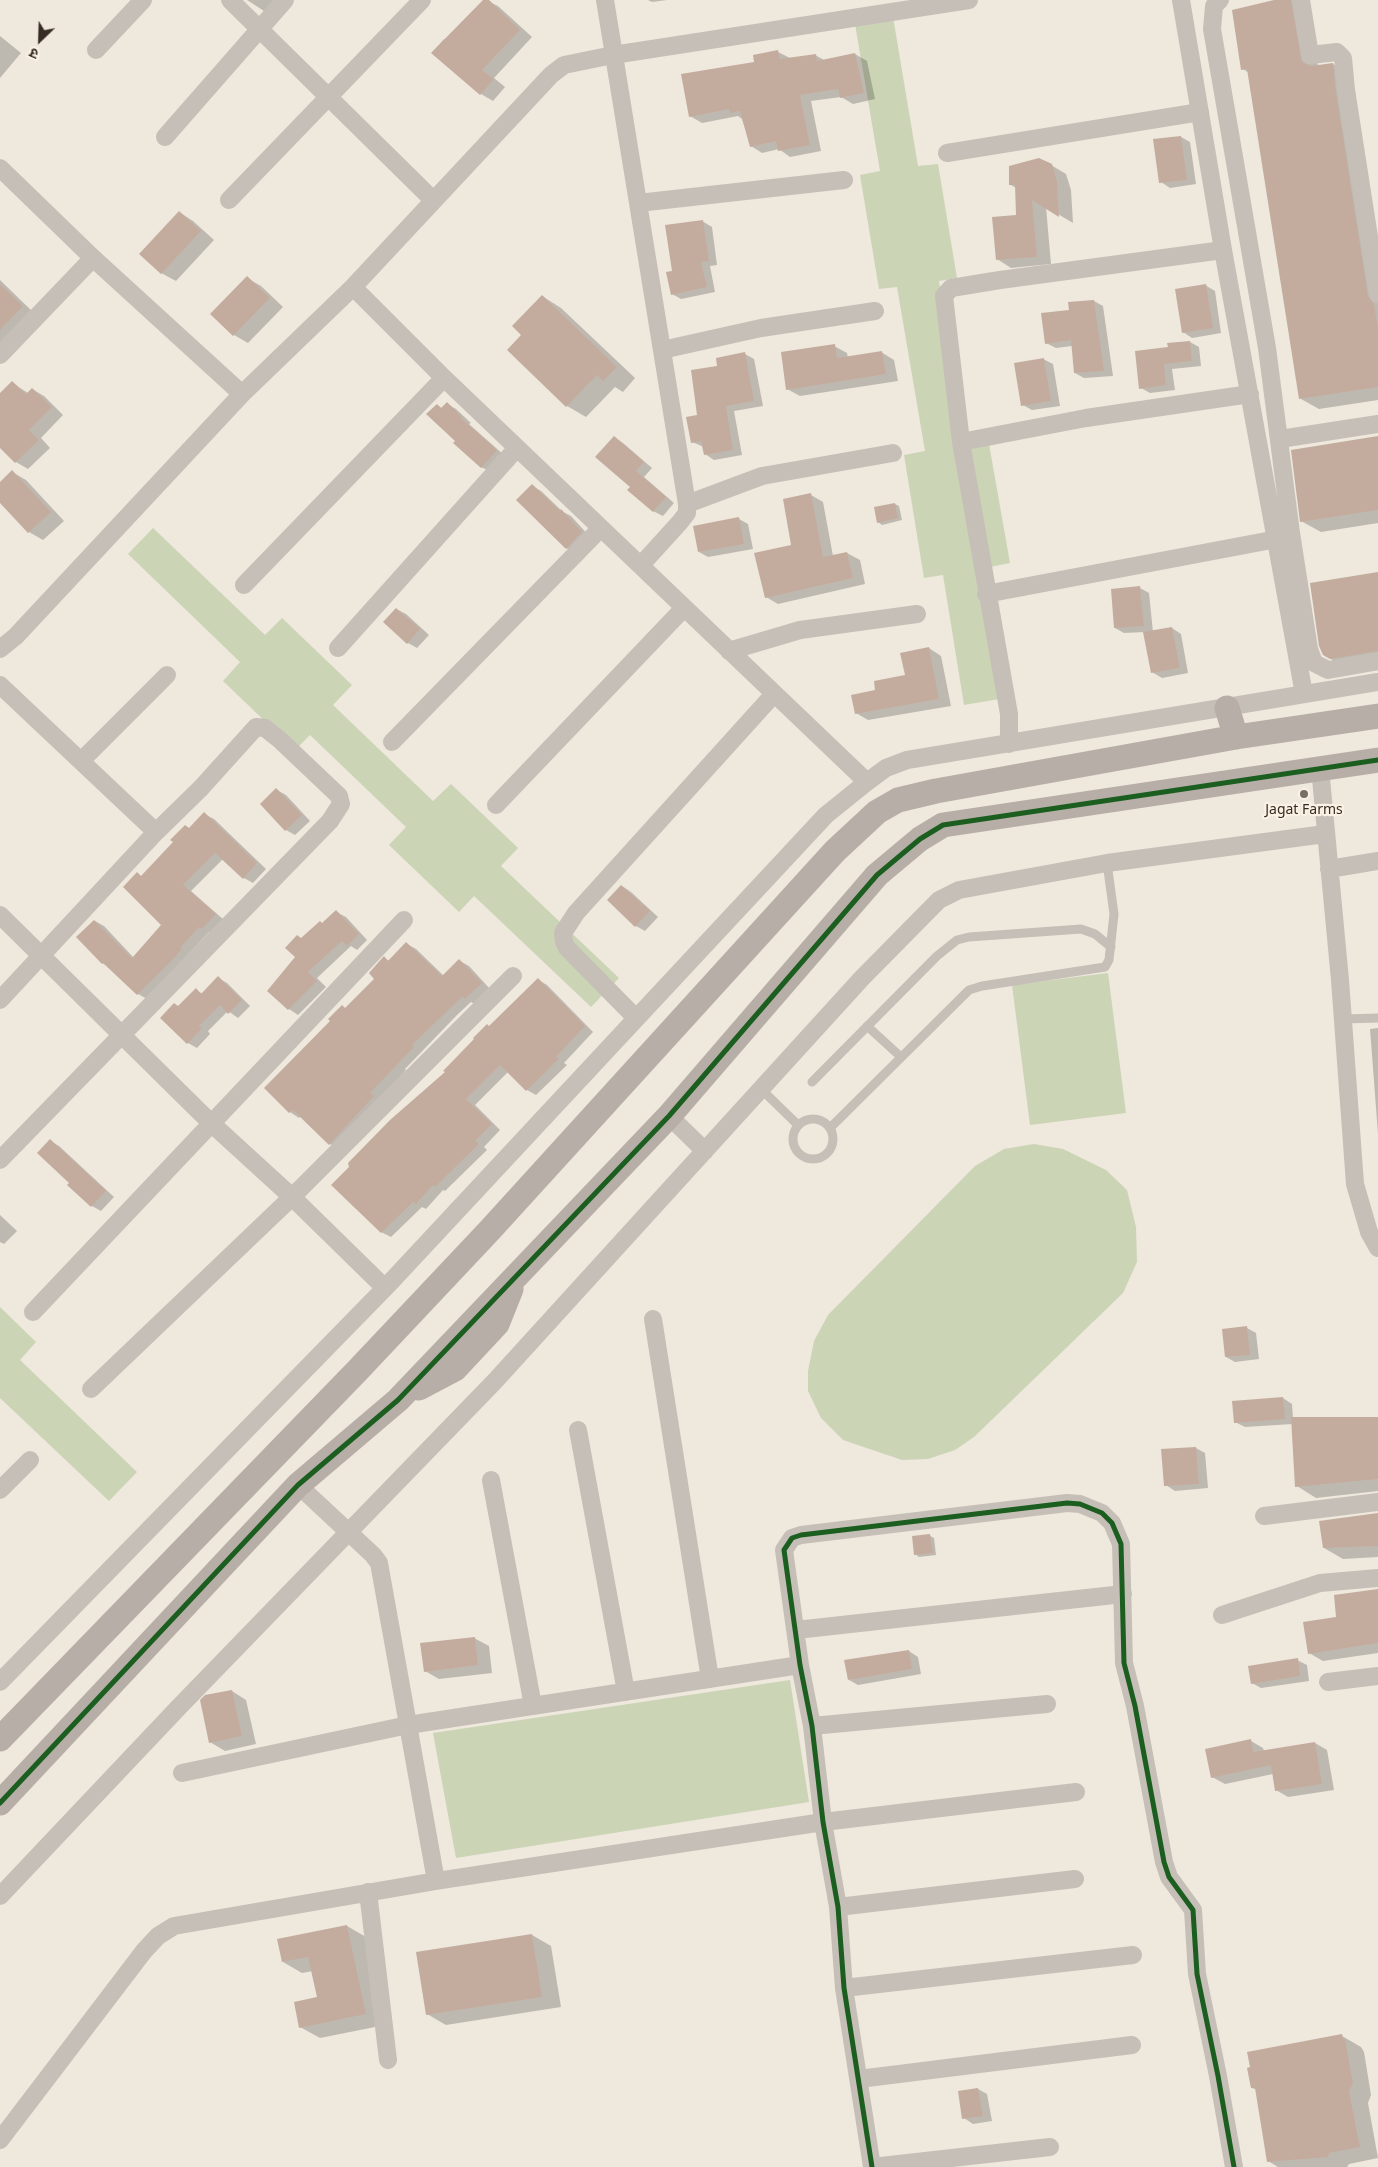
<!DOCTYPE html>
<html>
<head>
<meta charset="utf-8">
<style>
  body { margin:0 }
  #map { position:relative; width:1378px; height:2167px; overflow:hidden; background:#eee8dd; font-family:"Noto Sans","Noto Sans Devanagari",sans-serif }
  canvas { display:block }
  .north { position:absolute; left:15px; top:15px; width:50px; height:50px; -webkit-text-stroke:4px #fbf2e4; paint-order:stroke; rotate:204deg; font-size:14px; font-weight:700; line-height:20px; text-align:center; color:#372c25 }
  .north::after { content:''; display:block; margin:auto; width:18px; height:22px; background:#372c25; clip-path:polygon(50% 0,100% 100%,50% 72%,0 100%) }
</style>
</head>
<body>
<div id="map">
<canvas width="1378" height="2167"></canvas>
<div class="north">उ</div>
</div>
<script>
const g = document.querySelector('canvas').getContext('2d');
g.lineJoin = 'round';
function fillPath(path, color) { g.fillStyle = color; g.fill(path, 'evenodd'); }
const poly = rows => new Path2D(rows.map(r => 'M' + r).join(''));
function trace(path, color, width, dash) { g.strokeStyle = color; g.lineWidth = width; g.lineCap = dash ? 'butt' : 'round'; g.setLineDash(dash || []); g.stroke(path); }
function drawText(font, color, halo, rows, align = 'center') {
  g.font = font + ' "Noto Sans",sans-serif'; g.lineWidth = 4.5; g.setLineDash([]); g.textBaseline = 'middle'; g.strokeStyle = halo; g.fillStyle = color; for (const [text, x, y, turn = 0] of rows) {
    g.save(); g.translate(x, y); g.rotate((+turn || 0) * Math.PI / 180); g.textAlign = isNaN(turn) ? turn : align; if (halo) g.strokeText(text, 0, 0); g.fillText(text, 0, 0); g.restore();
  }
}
fillPath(poly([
  [893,17,918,166,938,164,957,278,939,281,967,447,989,444,1010,563,990,567,1011,697,964,705,943,575,924,578,904,455,925,451,897,287,879,289,860,175,880,171,855,24],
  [153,528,265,635,282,618,352,685,333,705,433,801,451,784,518,848,501,866,619,978,591,1007,474,896,459,912,389,845,406,827,310,735,295,750,223,681,240,662,128,554],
  [1108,973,1126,1113,1030,1125,1012,985],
  [1034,1144,1063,1149,1106,1170,1127,1190,1136,1227,1137,1262,1123,1293,974,1437,955,1450,928,1459,902,1460,843,1440,821,1418,808,1391,808,1371,814,1341,828,1315,975,1166,1004,1149],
  [0,1307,36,1342,20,1360,137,1472,109,1501,0,1398],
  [790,1680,809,1802,456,1858,433,1733]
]), '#ccd4b6');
fillPath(poly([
  [247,0,274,0,264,11],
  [485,0,498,6,532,37,494,78,505,87,493,101,481,94,432,53,444,39,447,41],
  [648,0,667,0,652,2],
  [1280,0,1296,0,1309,8,1318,66,1333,64,1351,75,1378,260,1378,400,1319,409,1301,399,1249,73,1243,69],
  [0,36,21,53,0,78],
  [778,52,790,58,815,55,826,61,855,54,867,61,875,99,853,104,841,97,811,101,821,151,790,157,779,149,762,153,751,146,742,119,738,116,702,123,690,116,756,63],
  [1181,137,1190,142,1196,184,1170,188,1161,182],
  [1051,165,1066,174,1071,190,1073,223,1046,207,1051,264,1011,268,997,259,1017,216,1016,188,1011,185],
  [179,212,193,221,214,240,176,281,161,273],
  [702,221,712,227,717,265,710,266,715,292,681,299,672,294,673,272],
  [247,278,261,286,283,307,248,343,234,335],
  [0,280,35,314,0,356],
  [1205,285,1215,291,1221,333,1192,338,1183,332],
  [542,296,561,308,635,378,623,392,615,387,586,417,567,406,523,335],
  [1094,301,1103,306,1113,376,1084,378,1075,373,1072,346,1056,348,1046,343,1070,311],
  [1190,342,1199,347,1201,366,1172,369,1175,390,1150,393,1141,388,1169,348],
  [834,346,847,353,848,358,881,352,894,360,898,381,800,396,787,389],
  [745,354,754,359,763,406,734,411,742,455,714,460,705,454,704,447,692,442,699,416,719,367],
  [1043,359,1053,364,1060,406,1032,410,1023,405],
  [12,383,28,393,32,389,44,396,63,415,41,438,50,448,28,469,16,462,0,446,0,395],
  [447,404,456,409,471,423,469,424,505,456,491,472,481,467,457,441,437,405,443,409],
  [614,437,623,443,652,468,644,477,674,503,663,516,653,511,632,487],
  [1378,437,1378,523,1321,532,1301,521],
  [12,472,26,480,64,521,43,540,29,532,0,501,0,483],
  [532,486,541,491,563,512,571,516,591,538,576,553,566,548],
  [811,495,823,502,833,556,847,553,860,560,865,584,778,604,766,597,793,546],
  [895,504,899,506,902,520,882,525,878,522],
  [739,519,748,524,753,549,708,557,699,552],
  [1378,573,1378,664,1343,666,1324,655],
  [1140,588,1149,593,1153,632,1172,628,1181,634,1188,673,1162,678,1152,672,1145,632,1124,633,1115,628],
  [396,609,406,614,429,635,417,648,408,643,384,622],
  [929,648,941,656,951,706,868,720,856,713,877,691,906,676],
  [277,790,286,795,310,821,295,835,286,830],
  [204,814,214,819,266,869,253,883,244,878,223,859,191,891,224,920,212,934,209,932,147,999,138,994,110,967,102,963,95,921,104,926,134,958,163,925,142,877],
  [622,886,631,892,658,917,645,931,636,926],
  [336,912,346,917,367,940,357,950,351,946,317,978,326,987,298,1015,289,1009,269,991,323,924],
  [407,944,416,949,444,976,460,961,469,966,490,989,475,1004,471,1002,457,1015,405,1069,406,1070,339,1149,330,1144,301,1116,299,1118,290,1112,346,1009,376,979,384,958,390,961],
  [218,978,227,983,250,1006,238,1018,228,1011,208,1031,210,1034,197,1048,188,1043,179,1007,196,990,203,994],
  [538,980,547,985,593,1032,564,1063,567,1065,536,1095,527,1090,508,1072,475,1105,500,1130,484,1147,487,1150,445,1191,443,1190,426,1209,422,1207,391,1237,381,1232,447,1072],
  [1378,1028,1378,1134,1370,1029],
  [50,1141,59,1146,114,1197,101,1211,92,1206,71,1183],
  [0,1215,17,1231,4,1244,0,1242],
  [1247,1328,1256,1333,1259,1359,1235,1362,1226,1357],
  [1283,1398,1292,1404,1293,1418,1378,1418,1378,1491,1316,1498,1297,1486,1293,1424,1245,1427,1235,1422],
  [1196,1448,1205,1453,1208,1488,1175,1491,1166,1485],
  [1378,1515,1378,1557,1343,1559,1324,1548],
  [930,1536,934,1538,936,1555,919,1557,915,1554],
  [1378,1590,1378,1653,1323,1661,1309,1653,1337,1618],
  [474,1638,489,1646,492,1673,439,1679,425,1671],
  [909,1651,918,1657,921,1674,858,1685,849,1680],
  [1297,1660,1307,1665,1309,1681,1261,1688,1252,1683],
  [232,1691,246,1700,256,1744,225,1751,210,1742],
  [1251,1741,1263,1748,1264,1751,1315,1743,1327,1750,1334,1790,1288,1797,1276,1790,1273,1774,1225,1784,1212,1777],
  [347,1926,366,1937,385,2025,320,2038,300,2027,318,1998,313,1971,302,1973,283,1962],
  [532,1935,551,1946,561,2007,446,2025,427,2014],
  [1342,2036,1361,2047,1364,2052,1371,2095,1368,2103,1378,2158,1349,2164,1347,2167,1278,2167,1268,2161,1257,2090,1252,2088,1251,2068],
  [978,2089,987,2094,992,2121,973,2124,964,2118]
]), '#0003');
fillPath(poly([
  [483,0,489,0,520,30,482,70,494,79,480,95,431,53],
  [1274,0,1291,0,1302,62,1311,66,1333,63,1336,92,1368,296,1374,304,1378,328,1378,387,1299,399,1247,69,1241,70,1232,10],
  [778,50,780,59,816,54,817,61,855,53,864,93,840,98,838,89,800,95,810,145,778,151,776,141,750,147,740,111,730,113,729,109,689,117,681,74,754,62,753,55],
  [1181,136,1187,180,1159,183,1153,139],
  [1039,158,1052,164,1057,181,1059,217,1032,200,1037,257,996,260,992,217,1016,215,1015,185,1009,185,1009,166],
  [179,211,201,231,161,274,139,254],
  [703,220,709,261,701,262,707,287,671,295,666,272,672,271,665,225],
  [247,276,270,298,233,336,210,314],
  [0,284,23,306,0,330],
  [1206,284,1213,328,1182,333,1175,289],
  [542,295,617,367,603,381,597,375,566,407,507,350,521,335,512,326],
  [1094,300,1104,371,1074,373,1071,340,1045,344,1041,313,1069,310,1068,302],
  [1190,341,1192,361,1164,364,1166,385,1139,389,1135,351,1168,347,1167,343],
  [835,344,837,358,882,351,886,374,786,390,781,352],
  [745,352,754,401,726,406,733,450,704,455,701,441,691,443,686,417,697,415,691,370,717,366,716,358],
  [1044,358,1051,401,1021,406,1014,363],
  [12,381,26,394,32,388,52,407,29,430,39,440,15,463,0,448,0,393],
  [447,402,462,417,461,418,497,450,481,468,453,443,455,441,426,414,437,404,441,408],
  [614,436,644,462,636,471,666,497,653,512,627,490,630,487,595,457],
  [1378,436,1378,510,1300,522,1291,450],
  [12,470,51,512,28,533,0,503,0,482],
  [532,484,560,511,561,509,582,532,566,549,516,500],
  [811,493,823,557,847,552,853,578,765,598,754,553,791,545,783,499],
  [895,503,898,518,877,523,874,507],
  [739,517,744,544,698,552,693,526],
  [1378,572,1378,651,1330,659,1323,655,1319,646,1310,583],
  [1140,586,1144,626,1114,628,1111,589],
  [396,608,420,629,407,644,383,622],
  [1172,627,1180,668,1151,673,1143,632],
  [929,647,939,699,855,714,851,695,875,690,874,681,905,675,900,653],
  [276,788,302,815,285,831,260,804],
  [204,812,257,863,243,879,215,853,183,885,216,914,202,929,199,927,180,948,182,949,175,957,137,995,103,963,102,964,76,937,94,920,132,958,161,925,123,887,137,872,141,876,173,842,170,840,185,825,189,828],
  [621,885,650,911,635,927,607,900],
  [336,910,359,934,347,946,342,941,308,972,317,981,288,1010,267,991,295,957,285,948,297,935,301,938,320,921,322,923],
  [406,942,442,976,459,959,482,983,465,999,462,997,412,1045,414,1047,370,1093,374,1096,329,1145,293,1110,289,1113,264,1088,330,1021,328,1019,342,1005,345,1008,374,979,369,973,384,956,388,961],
  [218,976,242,1000,228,1014,220,1005,199,1026,202,1028,187,1044,160,1018,174,1003,178,1006,196,988,201,994],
  [538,978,585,1026,556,1057,559,1059,526,1091,500,1065,466,1099,492,1124,475,1141,479,1144,435,1187,433,1185,416,1204,413,1202,381,1233,331,1185,349,1167,348,1163,390,1120,445,1072,443,1071,474,1039,473,1038,487,1024,489,1026],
  [50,1139,106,1191,91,1207,67,1185,69,1183,37,1153],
  [1247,1326,1250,1355,1225,1357,1222,1329],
  [1283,1397,1285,1419,1234,1423,1232,1401],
  [1291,1417,1378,1417,1378,1479,1295,1487],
  [1196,1447,1199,1484,1164,1486,1161,1449],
  [1378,1513,1378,1546,1323,1548,1319,1521],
  [930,1534,933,1553,914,1555,912,1536],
  [1378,1589,1378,1643,1308,1654,1303,1622,1336,1617,1334,1595],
  [475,1637,478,1665,424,1672,420,1643],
  [909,1650,912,1669,848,1680,844,1660],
  [1298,1658,1300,1676,1251,1684,1248,1666],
  [232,1690,242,1736,209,1743,200,1700,205,1695],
  [1251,1739,1253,1752,1315,1742,1322,1784,1275,1791,1271,1765,1211,1778,1205,1749],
  [347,1925,366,2014,299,2028,294,2002,317,1997,308,1957,282,1962,277,1939],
  [532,1934,542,1997,426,2015,416,1952],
  [1342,2034,1343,2039,1345,2039,1353,2083,1349,2091,1360,2147,1329,2153,1328,2157,1267,2162,1255,2088,1251,2088,1247,2068,1250,2067,1247,2052],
  [978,2088,983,2116,962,2119,958,2091]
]), '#c3ac9d');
trace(poly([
  [1343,1019,1378,1018],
  [867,1026,901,1057],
  [812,1082,937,956,957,940,969,937,1081,929,1095,934,1111,947],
  [761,1089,798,1125],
  '793 1139a20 20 0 1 1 40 0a20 20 0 1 1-40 0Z',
  [830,1128,969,990,982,986,1105,967,1109,960,1114,914,1107,863]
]), '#c6bfb7', 9);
trace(poly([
  [230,0,433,200],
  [605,0,687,504,687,513,680,522,641,565],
  [1181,0,1223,250,1304,694],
  [1220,0,1214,6,1212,29,1267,348,1291,533,1309,649,1314,663,1328,670,1378,661],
  [1301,0,1310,55,1337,52,1343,58,1346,90,1378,294],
  [96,50,143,0],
  [165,137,285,0],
  [947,153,1200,112],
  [0,168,93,258,242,394],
  [229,200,422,0],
  [638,203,844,180],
  [353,287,444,378,867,782],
  [662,350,761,328,875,311],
  [0,355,93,258],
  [1280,439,1378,424],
  [961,442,1086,418,1250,394],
  [687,504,762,476,893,453],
  [244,585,444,378],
  [986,594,1277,539],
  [338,648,517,448],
  [0,649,16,636,242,394,353,287,551,75,564,65,613,55,969,0],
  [729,651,800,630,917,614],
  [0,685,156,832],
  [392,742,601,528],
  [1009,744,1009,714,961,442,944,296,951,288,1000,280,1223,250],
  [81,761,167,675],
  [1320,768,1340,980,1355,1184,1369,1232,1378,1248],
  [496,805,684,608],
  [1329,869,1378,861],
  [0,915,211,1123,292,1197,385,1288],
  [0,1000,156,832,201,788,256,727,265,728,280,740,339,796,341,804,330,821,0,1160],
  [636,1018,567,948,564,942,563,933,576,913,774,694],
  [669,1116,705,1151],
  [33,1312,404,920],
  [653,1319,710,1679],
  [91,1389,292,1197,513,976],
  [578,1430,626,1692],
  [491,1480,533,1706],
  [298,1485,373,1555,379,1563,436,1881],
  [0,1490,30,1460],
  [1264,1516,1378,1502],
  [1222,1615,1320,1583,1378,1578],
  [796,1630,1123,1594],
  [0,1682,385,1288,826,815,867,782,886,768,907,760,1378,682],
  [1328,1682,1378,1676],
  [812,1726,1047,1704],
  [182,1773,408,1725,800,1665],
  [368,1892,388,2060],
  [0,1896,178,1708,495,1381,862,978,939,900,959,890,1107,863,1325,834],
  [838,1907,1075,1879],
  [844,1988,1133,1955],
  [859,2079,1132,2045],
  [0,2140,144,1951,158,1936,174,1926,436,1881,823,1822,1076,1792],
  [872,2167,844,1988,838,1907,823,1822,812,1726,800,1665,784,1550,792,1538,801,1535,1067,1503,1080,1504,1102,1513,1112,1523,1121,1544,1124,1663,1135,1706,1164,1862,1169,1877,1193,1910,1197,1974,1218,2076,1234,2167],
  [872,2167,1050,2147]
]), '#c6bfb7', 18);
trace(poly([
  [1227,708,1236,737],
  [419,1388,455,1369,497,1324,511,1289],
  [0,1739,357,1371,489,1231,835,851,877,812,898,800,936,791,1236,737,1378,716],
  [0,1803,298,1485,398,1400,669,1116,877,875,920,839,943,825,1378,760]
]), '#b7afa7', 25);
trace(poly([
  [0,1803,298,1485,398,1400,669,1116,877,875,920,839,943,825,1378,760],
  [872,2167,844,1988,838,1907,823,1822,812,1726,800,1665,784,1550,792,1538,801,1535,1067,1503,1080,1504,1102,1513,1112,1523,1121,1544,1124,1663,1135,1706,1164,1862,1169,1877,1193,1910,1197,1974,1218,2076,1234,2167]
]), '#1b5e20', 5);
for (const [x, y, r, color] of [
  [1304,794,5,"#776e65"]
]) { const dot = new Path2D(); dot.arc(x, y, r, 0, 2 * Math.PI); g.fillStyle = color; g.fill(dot); trace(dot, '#fbf2e4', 2); }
drawText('14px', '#372c25', '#fbf2e4', [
  ["Jagat Farms",1304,810]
]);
</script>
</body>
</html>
